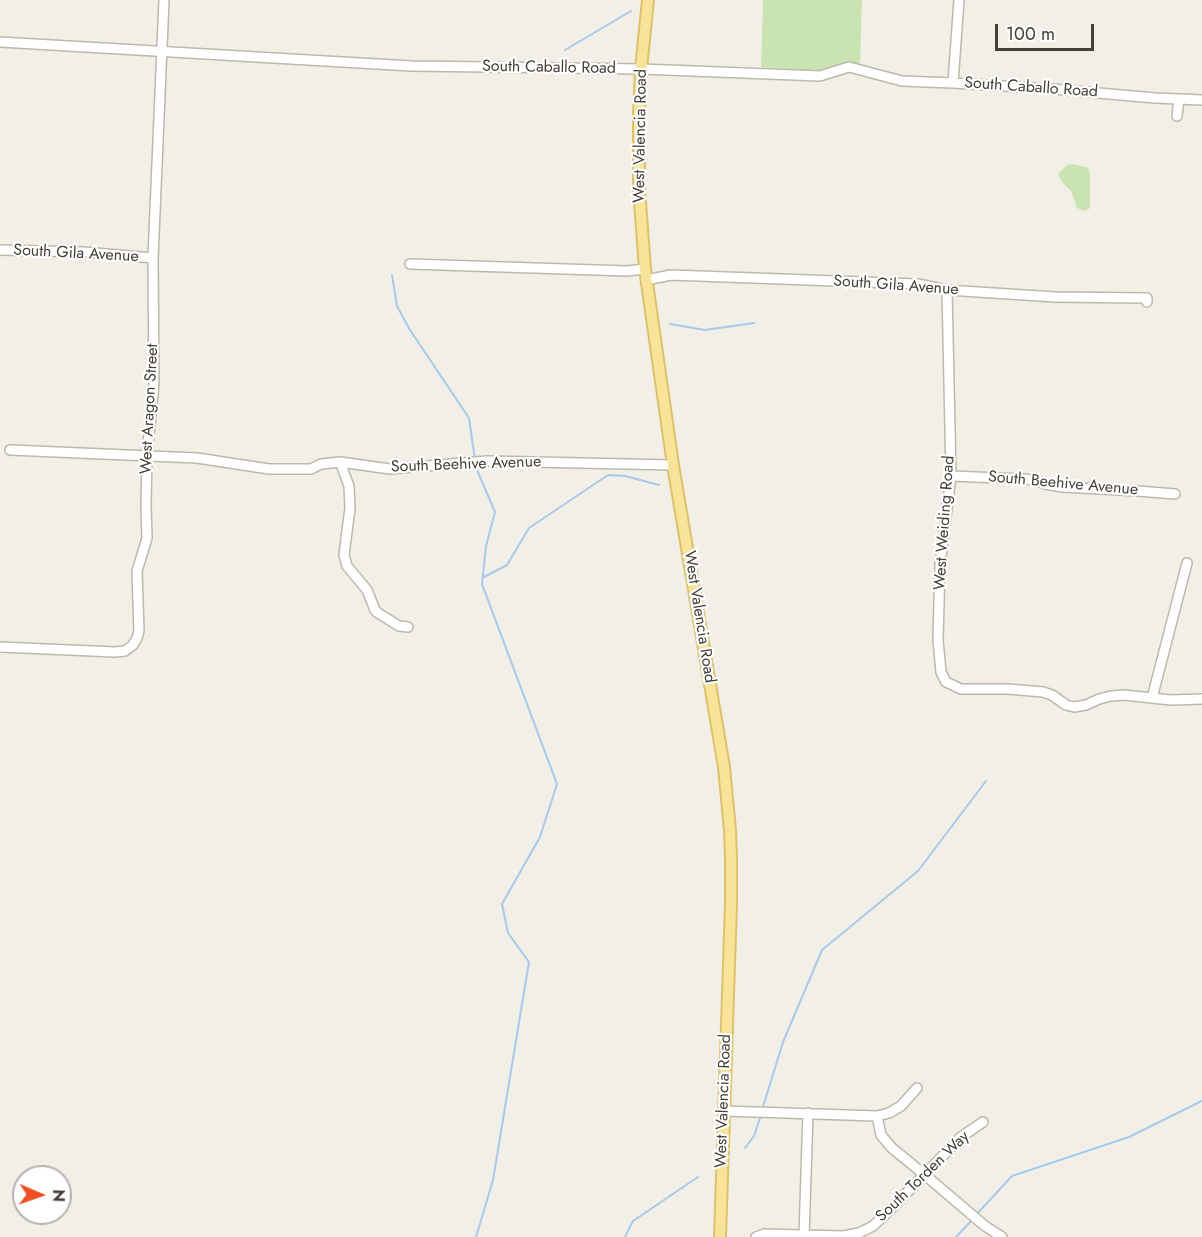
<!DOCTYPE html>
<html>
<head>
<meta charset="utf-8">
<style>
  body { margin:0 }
  #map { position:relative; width:1202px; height:1237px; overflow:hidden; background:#f2efe6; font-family:Jost,sans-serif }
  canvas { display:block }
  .north { position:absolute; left:12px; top:1165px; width:60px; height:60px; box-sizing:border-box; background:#fff; border:2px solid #b5b3af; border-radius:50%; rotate:92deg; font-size:16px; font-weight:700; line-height:24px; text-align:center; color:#454036 }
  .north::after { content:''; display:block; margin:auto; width:21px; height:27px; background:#ee4f22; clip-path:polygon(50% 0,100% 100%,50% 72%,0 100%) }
  .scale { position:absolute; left:995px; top:24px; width:99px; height:27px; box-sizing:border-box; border:3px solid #454036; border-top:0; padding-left:8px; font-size:18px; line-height:21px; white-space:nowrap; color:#454036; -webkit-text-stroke:4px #fff; paint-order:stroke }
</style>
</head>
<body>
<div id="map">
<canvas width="1202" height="1237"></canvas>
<div class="north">N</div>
<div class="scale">100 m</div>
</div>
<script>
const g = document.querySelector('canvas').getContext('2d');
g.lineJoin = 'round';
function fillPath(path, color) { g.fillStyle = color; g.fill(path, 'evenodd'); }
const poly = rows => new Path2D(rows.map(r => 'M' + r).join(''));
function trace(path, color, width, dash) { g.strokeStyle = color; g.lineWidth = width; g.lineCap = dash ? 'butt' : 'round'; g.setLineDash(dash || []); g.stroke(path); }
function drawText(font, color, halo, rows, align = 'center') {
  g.font = font + ' Jost,sans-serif'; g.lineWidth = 4.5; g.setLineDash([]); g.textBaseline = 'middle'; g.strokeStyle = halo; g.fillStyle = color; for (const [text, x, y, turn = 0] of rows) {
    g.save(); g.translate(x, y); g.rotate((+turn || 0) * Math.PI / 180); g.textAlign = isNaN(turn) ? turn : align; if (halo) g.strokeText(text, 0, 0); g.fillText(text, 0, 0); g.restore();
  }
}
fillPath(poly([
  [763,0,862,0,860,63,850,63,821,71,761,67],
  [1073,164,1088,168,1090,174,1090,206,1089,209,1085,211,1077,208,1071,191,1062,182,1058,174,1067,165]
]), '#cae4b1');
trace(poly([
  [565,50,631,11],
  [392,275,397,306,410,330,469,418,475,460],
  [670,324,705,330,754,323],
  [484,577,507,565,529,528,608,475,625,476,659,485],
  [762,1110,783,1042,822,950,918,871,986,781],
  [745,1148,754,1136,761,1115],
  [976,1215,1012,1176,1129,1137,1202,1101],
  [476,1237,493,1180,529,962,508,933,502,904,540,837,557,784,482,584,486,546,495,512,477,470,476,465],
  [625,1237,633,1221,698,1177],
  [956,1237,972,1220]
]), '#a6caec', 2);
const minor = poly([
  [0,42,411,66,641,69,820,76,849,67,902,81,953,83,1053,89,1155,98,1202,100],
  [953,83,959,0],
  [1177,116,1179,99],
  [0,250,84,252,153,258],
  [410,264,627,271,645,269],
  [646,280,671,275,918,284,947,290,1055,297,1147,298,1147,302],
  [947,290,951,476,940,565,938,640,941,672,946,682,961,689,1008,689,1043,692,1052,695,1066,705,1074,707,1086,705,1099,699,1111,696,1124,695,1171,700,1202,699],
  [10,450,197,458,269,469,311,469,321,464,340,462,390,469,487,461,673,465],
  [340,462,349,486,350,508,344,555,347,566,367,590,375,610,378,613,399,626,408,627],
  [951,476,1024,479,1035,480,1045,484,1063,487,1138,491,1175,494],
  [0,647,115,652,125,651,133,645,137,638,139,631,137,571,147,538,146,505,147,455,154,384,153,258,164,0],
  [1152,698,1187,563],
  [724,1111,877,1116,889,1113,901,1106,917,1088],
  [877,1116,881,1135,892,1148,925,1175,985,1226,1002,1237],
  [804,1236,808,1113],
  [756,1237,764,1234,843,1236,859,1233,873,1226,890,1210,961,1137,983,1122]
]);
const major = poly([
  [648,0,641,69,639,113,639,188,645,269,673,465,724,767,730,830,731,859,731,904,720,1237]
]);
trace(minor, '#bdb8aa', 12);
trace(major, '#ddc26a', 14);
trace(minor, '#fff', 9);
trace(major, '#f8e499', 10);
drawText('16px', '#454036', '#fff', [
  ["South Caballo Road",549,68,1],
  ["South Caballo Road",1031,88,4],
  ["West Valencia Road",641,136,-89],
  ["South Gila Avenue",76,254,3],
  ["South Gila Avenue",896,286,4],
  ["West Aragon Street",150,409,-87],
  ["South Beehive Avenue",466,465,-2],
  ["South Beehive Avenue",1063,484,5],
  ["West Weiding Road",945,523,-86],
  ["West Valencia Road",699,617,81],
  ["West Valencia Road",724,1101,-88],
  ["South Torden Way",923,1177,-44]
]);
</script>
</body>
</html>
